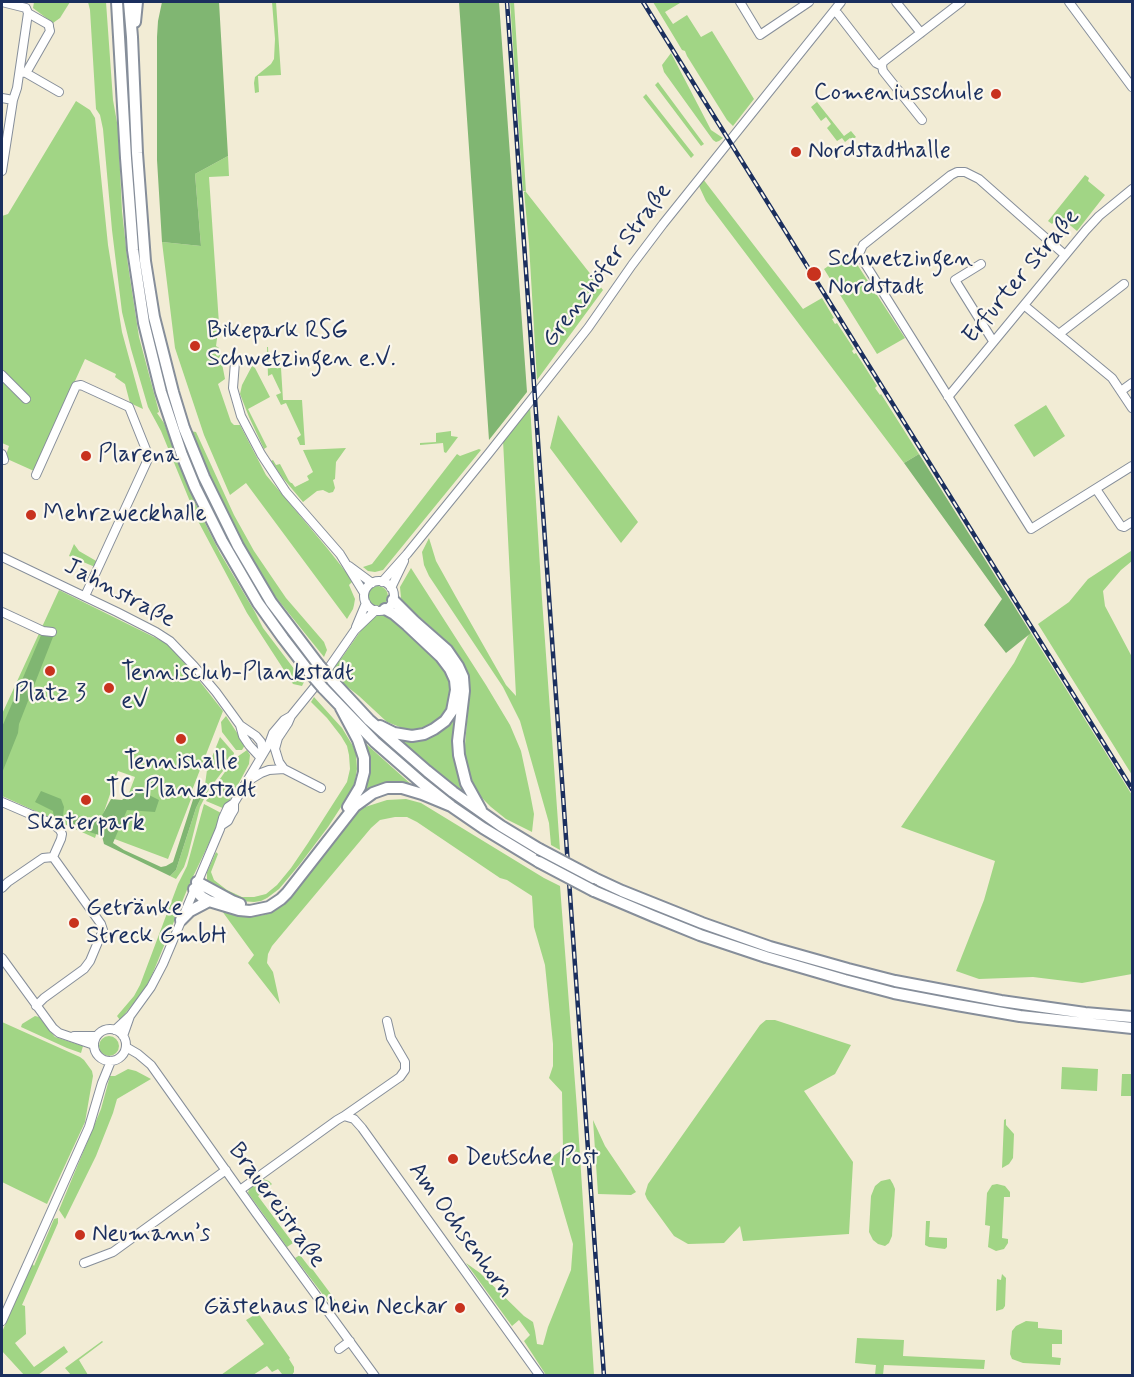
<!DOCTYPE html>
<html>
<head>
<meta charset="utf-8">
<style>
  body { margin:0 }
  #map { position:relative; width:1134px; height:1377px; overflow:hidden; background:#f2ecd5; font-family:Mynerve,sans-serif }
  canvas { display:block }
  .frame { position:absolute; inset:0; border:3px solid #1b2f5e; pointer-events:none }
</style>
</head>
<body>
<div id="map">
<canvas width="1134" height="1377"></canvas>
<div class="frame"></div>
</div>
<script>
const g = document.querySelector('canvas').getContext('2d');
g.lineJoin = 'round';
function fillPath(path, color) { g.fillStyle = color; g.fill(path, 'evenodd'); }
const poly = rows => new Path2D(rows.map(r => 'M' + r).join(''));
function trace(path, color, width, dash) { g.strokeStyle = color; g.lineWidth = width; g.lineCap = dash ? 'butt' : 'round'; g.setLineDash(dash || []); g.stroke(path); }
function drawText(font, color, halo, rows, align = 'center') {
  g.font = font + ' Mynerve,sans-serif'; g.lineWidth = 4.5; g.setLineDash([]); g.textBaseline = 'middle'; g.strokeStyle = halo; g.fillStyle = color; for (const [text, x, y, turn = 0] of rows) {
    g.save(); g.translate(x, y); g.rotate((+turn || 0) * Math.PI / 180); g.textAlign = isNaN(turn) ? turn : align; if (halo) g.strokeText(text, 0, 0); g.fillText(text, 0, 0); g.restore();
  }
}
fillPath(poly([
  [34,2,70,2,60,18,53,23,33,8],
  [88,2,106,2,113,100,118,128,122,211,128,265,139,337,159,412,157,413,164,423,195,503,220,553,255,612,263,628,304,682,302,686,293,684,247,613,198,521,161,431,148,407,131,349,122,312,112,230,103,129,100,115,96,109,90,10],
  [122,2,125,2,129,65,131,154],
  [272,2,276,2,281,75,258,76,259,92,255,93,254,83,255,77,271,64,274,59,275,39],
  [510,2,514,2,526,192,603,290,537,380,529,244,524,192,526,191,523,191],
  [653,2,679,2,680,3,665,12,673,24,687,15,701,37,712,31,754,99,733,126,727,120,687,56,685,51,682,50],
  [671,53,711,130,723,138,719,141,716,142,713,140,664,72,662,65],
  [658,82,704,144,701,146,655,85],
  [646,94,694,155,691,158,643,97],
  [76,101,90,110,95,118,108,245,122,332,143,409,130,403,125,384,115,377,116,374,85,359,34,471,5,458,9,446,2,443,2,216,8,214],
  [817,102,844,136,851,131,856,137,852,140,850,138,845,142,842,138,837,141,827,128,831,124,826,117,821,121,811,107],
  [228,156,229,176,209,177,219,324,216,346,219,348,225,379,218,384,231,422,234,425,240,425,266,475,327,548,353,581,349,585,355,599,354,605,353,609,347,619,246,483,230,495,204,435,175,348,162,242,201,246,195,174],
  [1085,175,1089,178,1088,181,1105,195,1077,231,1059,216,1052,224,1048,221],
  [703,179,803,309,822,298,834,318,832,319,835,324,837,323,854,349,852,351,854,354,856,353,877,386,875,388,880,395,881,394,919,454,904,463,706,201,699,186],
  [849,252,905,338,877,354,824,269],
  [267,347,268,347,269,368,281,368,283,400,302,400,305,445,300,445,297,438,301,435,286,403,281,405,276,395,281,393,272,374,268,376],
  [252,366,255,368,270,397,248,409,267,447,264,449,249,417,240,394,242,385],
  [530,405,542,599,560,850,551,845,549,823,520,721,503,687,429,576,424,565,422,552,429,538,436,561,456,597,506,685,516,696,503,440],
  [1046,405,1065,436,1034,457,1014,425],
  [558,415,638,522,621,543,550,448],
  [190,431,196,432,234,515,254,551,286,598,324,642,327,650,324,657,258,575,217,499],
  [451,431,451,436,458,437,446,453,444,452,443,443,420,445,420,443,436,442,436,433],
  [346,448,336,462,335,479,333,480,335,488,333,492,329,493,323,490,317,491,303,502,282,477,271,461,273,460,276,465,280,464,289,481,291,483,292,483,295,487,309,480,307,476,313,472,303,450],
  [479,449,481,450,383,570,375,572,368,571,363,567,372,564,457,454,460,456],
  [74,544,79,551,98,562,95,567,69,556],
  [1131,551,1132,552,1132,561,1121,570,1103,591,1105,606,1132,657,1132,775,1038,624,1069,602,1088,579],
  [411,568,486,685,510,725,521,751,530,793,534,814,532,832,506,819,491,807,478,794,470,779,465,762,465,745,469,698,467,680,453,651,442,637,422,619,404,606,401,598,400,587],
  '368 596a10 10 0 1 1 20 0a10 10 0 1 1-20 0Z',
  [59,590,172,646,223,711,189,798,191,799,168,859,112,838,135,777,118,771,95,838,2,796,2,714],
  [394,607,444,652,457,673,459,683,459,695,454,746,458,772,464,790,462,792,438,775,395,737,414,738,433,733,445,724,449,719,455,708,458,695,455,675,451,666,443,655,429,641,392,609],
  [382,614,393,617,437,659,445,671,449,681,451,691,448,708,443,716,434,723,424,727,412,730,405,729,387,722,359,696,331,674,332,670,343,656,362,629,372,618],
  [1031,633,1132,795,1132,974,1082,983,1033,977,979,979,956,971,984,900,995,861,901,827,1014,663,1029,634],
  [314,697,342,728,353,746,356,754,357,769,354,787,328,827,300,864,279,889,267,898,261,901,254,902,240,901,211,884,207,880,207,872,216,852,218,854,211,872,214,880,227,890,242,897,254,897,266,894,277,885,291,868,308,843,347,782,350,769,349,755,347,746,341,736,327,718,311,702],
  [226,716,245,745,242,750,236,750,222,732,221,722],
  [220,737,234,753,233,758,209,789,200,807,188,855,184,867,176,879,170,876,176,870,196,808,204,792,207,770],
  [364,742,413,786,360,798],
  [247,750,250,755,249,764,225,809,206,801,215,786,227,769,237,757],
  [406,799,421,803,544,878,560,886,577,1109,594,1375,546,1375,524,1341,530,1335,519,1320,512,1326,466,1263,480,1273,524,1316,533,1322,535,1331,537,1344,543,1345,548,1327,571,1270,573,1244,550,1165,552,1157,563,1149,562,1092,549,1078,553,1066,553,1044,545,965,534,927,532,896,507,880,500,878,417,822,407,817,395,817,380,820,371,828,272,946,268,954,267,963,273,972,280,1004,248,963,254,955,222,911,247,917,264,915,277,909,290,898,348,821,362,808,387,800],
  [204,804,223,814,189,885,152,975,145,989,120,1020,117,1016,134,996,140,985,178,884,187,866],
  [35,1016,39,1017,55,1037,83,1046,81,1053,67,1048,21,1027,22,1024],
  [766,1020,775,1020,851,1045,835,1074,804,1091,853,1162,849,1234,743,1241,740,1226,724,1243,688,1244,674,1236,647,1199,645,1194,648,1184,760,1025],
  [2,1022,80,1057,84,1060,92,1071,93,1076,85,1122,47,1204,2,1182],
  '99 1046a10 10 0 1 1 20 0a10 10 0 1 1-20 0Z',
  [1062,1067,1098,1069,1097,1091,1061,1089],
  [128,1069,136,1071,151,1079,117,1099,113,1113,96,1156,65,1219,59,1210,101,1109,110,1076,115,1076],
  [1122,1074,1132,1074,1132,1096,1121,1096],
  [1006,1119,1006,1125,1014,1134,1013,1158,1009,1164,1002,1168,1004,1120],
  [593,1120,605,1146,636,1192,631,1195,598,1194],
  [263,1179,269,1181,272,1184,258,1196,293,1243,287,1247,248,1193,249,1189],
  [890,1179,893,1184,895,1189,892,1236,889,1243,885,1246,878,1244,873,1240,869,1232,871,1196,875,1186,881,1181],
  [997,1184,1005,1186,1010,1192,1010,1197,1004,1197,1002,1238,1008,1239,1008,1243,1004,1249,996,1251,988,1247,990,1226,985,1225,987,1193,992,1185],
  [58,1218,58,1223,22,1305,25,1306,26,1334,15,1343,34,1367,64,1346,68,1352,38,1375,24,1375,2,1351,2,1332,32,1263,34,1266,54,1219],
  [926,1221,930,1221,929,1237,947,1238,947,1247,945,1249,929,1247,925,1245],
  [300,1255,310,1268,313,1270,339,1305,334,1309,295,1258],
  [1002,1274,1006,1278,1005,1306,1003,1309,996,1311,997,1279,1001,1280],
  [258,1313,290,1358,289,1359,294,1367,294,1372,292,1375,280,1375,282,1374,278,1369,272,1372,267,1366,253,1375,221,1375,264,1344,246,1320],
  [1026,1321,1038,1322,1038,1328,1062,1330,1062,1344,1052,1344,1052,1357,1061,1358,1060,1365,1023,1363,1012,1359,1010,1354,1012,1331,1016,1326],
  [857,1338,904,1340,903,1356,985,1360,984,1369,884,1365,883,1375,875,1375,876,1365,855,1363],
  [102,1341,103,1342,79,1360,88,1375,71,1375,65,1368]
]), '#a1d585');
fillPath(poly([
  [162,2,219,2,228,156,195,174,201,246,162,242,157,160,157,37,158,21],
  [459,2,499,2,527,392,489,440],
  [919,454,1031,633,1006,653,984,625,1002,599,904,463],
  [42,633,53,637,19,724,18,733,2,773,2,727],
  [198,784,204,792,196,808,176,870,170,876,104,844,102,836,71,826,73,820,81,816,95,822,100,819,111,799,122,800,135,788,159,800,155,812,127,810,113,843,124,850,161,867,166,866,173,862],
  [41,791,61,799,64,807,63,816,60,821,54,818,53,811,35,802]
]), '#80b672');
const minor = poly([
  [2,2,26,8,28,13,49,25,49,27,50,31,26,73],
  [740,2,760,35,809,2],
  [896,2,921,33],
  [1069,2,1132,87],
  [834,11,838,14,876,63,882,66],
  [21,72,26,73,59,92],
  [2,98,13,100],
  [922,120,883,71,882,66,883,62,961,2],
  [2,171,13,100,17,88,28,13],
  [1065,255,979,179,965,172,957,172,951,175,863,245,859,254,1031,529,1132,466],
  [981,264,955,280,993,341],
  [1025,306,1112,378,1132,408],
  [1059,334,1124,284],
  [235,362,233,388,241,416,261,454,286,492,340,554,364,593],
  [2,375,26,399],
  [1121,391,1132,383],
  [948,397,1086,230,1099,216,1132,189],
  [2,454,4,460],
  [36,475,76,386,81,385,129,407,149,457,85,596],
  [1096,489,1121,526,1124,527,1132,522],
  [2,557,117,612,156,632,170,641,194,666,216,692,240,725,243,736,249,745,260,757],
  [349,566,372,583],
  '364 596a15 15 0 1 1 30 0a15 15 0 1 1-30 0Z',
  [382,582,407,554,489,453,588,328,632,265,663,224,841,2],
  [391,588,404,561],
  [2,612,43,631,52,632],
  [356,627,366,603],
  [240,725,256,736,261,742,263,753],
  [278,738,275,749,279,762,284,769],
  [269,744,278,738,288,723,291,716],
  [248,781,261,773,269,770,284,769,321,788],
  [2,802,53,824,60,830,62,834,61,839,53,857],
  [222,825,228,821,231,815,234,810,234,803],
  [2,888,8,882,43,858,53,857,101,924,103,930,90,961,84,969,44,998,36,1006],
  [2,958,53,1028,59,1033,94,1045],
  '94 1045a16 16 0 1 1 32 0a16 16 0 1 1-32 0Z',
  [115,1030,130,1016,151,987,163,964,220,829,223,818,228,807,234,803,269,744,273,733,284,720,291,716,321,679,355,630,376,610],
  [74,1036,96,1036],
  [123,1036,130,1016],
  [126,1047,138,1054,151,1065,256,1213,375,1376],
  [344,1116,400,1077,405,1070,405,1062,391,1038,387,1021],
  [240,1190,337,1120,344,1116,354,1119,362,1128,540,1376],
  [84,1263,113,1252,226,1170],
  [2,1321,89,1127,102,1083,111,1061],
  [339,1349,350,1341]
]);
const highway = poly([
  [117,2,126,158,133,250,144,323,161,392,182,455,195,487,222,541,258,603,283,638,310,673],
  [129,2,132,37,137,153,145,261,154,317,173,392,184,428,204,477,238,546,271,602,318,664],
  [135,22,137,2],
  [393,600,414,621,447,650,458,666,463,677,464,691,458,741,459,755,466,783,481,810],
  [329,677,369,720,396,744,427,771,453,792,501,826,539,849],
  [323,688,375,742,422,783,451,806,483,828,539,862],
  [341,708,358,740,364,758,364,772,360,787,348,807],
  [380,726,394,733,412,736,424,734,434,729,445,721,452,711,456,690,455,680,450,669,441,657,407,625,394,614,385,609],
  [594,878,622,891,702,923,770,947,848,969,895,981,1001,1001,1085,1013,1132,1017],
  [197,882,232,901,240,904],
  [194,889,202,897,209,901,239,910,250,911,269,907,281,899,287,893,355,806,373,793,387,788,402,788,422,794,451,806],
  [594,891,653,916,700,935,766,957,845,980,894,993,957,1005,1020,1016,1132,1028],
  [181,920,190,911,209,901]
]);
trace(minor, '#868e9a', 10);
trace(highway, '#868e9a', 14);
trace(minor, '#fff', 8);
trace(highway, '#fff', 10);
const rail = poly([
  [507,2,604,1376],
  [643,2,1132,789]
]);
trace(rail, '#1b2f5e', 4.5);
trace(rail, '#fbf7ec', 2, [7]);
const highwayBridge = poly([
  [318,664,329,677],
  [310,673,323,688],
  [539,849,594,878],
  [539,862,594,891]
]);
trace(highwayBridge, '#868e9a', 14, []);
trace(highwayBridge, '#fff', 10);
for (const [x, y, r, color] of [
  [996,94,6,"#c8321e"],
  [796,152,6,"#c8321e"],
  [814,274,8,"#c8321e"],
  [195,346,6,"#c8321e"],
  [86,456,6,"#c8321e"],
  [31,515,6,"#c8321e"],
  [50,671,6,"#c8321e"],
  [109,688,6,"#c8321e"],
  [181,739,6,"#c8321e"],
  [86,800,6,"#c8321e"],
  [74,923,6,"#c8321e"],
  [453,1159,6,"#c8321e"],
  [80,1235,6,"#c8321e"],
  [460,1308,6,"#c8321e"]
]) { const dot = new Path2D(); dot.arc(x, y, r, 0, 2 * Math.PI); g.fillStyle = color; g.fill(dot); trace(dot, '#fbf7ec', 2); }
drawText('24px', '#1b2f5e', '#fbf7ec', [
  ["Comeniusschule",984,94,"right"],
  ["Nordstadthalle",808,152],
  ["Schwetzingen",828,260],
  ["Nordstadt",828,288],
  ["Bikepark RSG",207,332],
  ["Schwetzingen e.V.",207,360],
  ["Plarena",98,456],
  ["Mehrzweckhalle",43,515],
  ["Tennisclub-Plankstadt",121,674],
  ["eV",121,702],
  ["Platz 3",50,695,"center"],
  ["Tennishalle",181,763,"center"],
  ["TC-Plankstadt",181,791,"center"],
  ["Skaterpark",86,824,"center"],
  ["Getränke",86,909],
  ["Streck GmbH",86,937],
  ["Deutsche Post",465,1159],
  ["Neumann’s",92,1235],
  ["Gästehaus Rhein Neckar",448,1308,"right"]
], 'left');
drawText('24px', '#1b2f5e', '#fbf7ec', [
  ["Grenzhöfer Straße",608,266,-53],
  ["Erfurter Straße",1022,277,-50],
  ["Jahnstraße",119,594,28],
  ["Brauereistraße",276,1206,54],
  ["Am Ochsenhorn",460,1231,54]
]);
</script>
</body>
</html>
